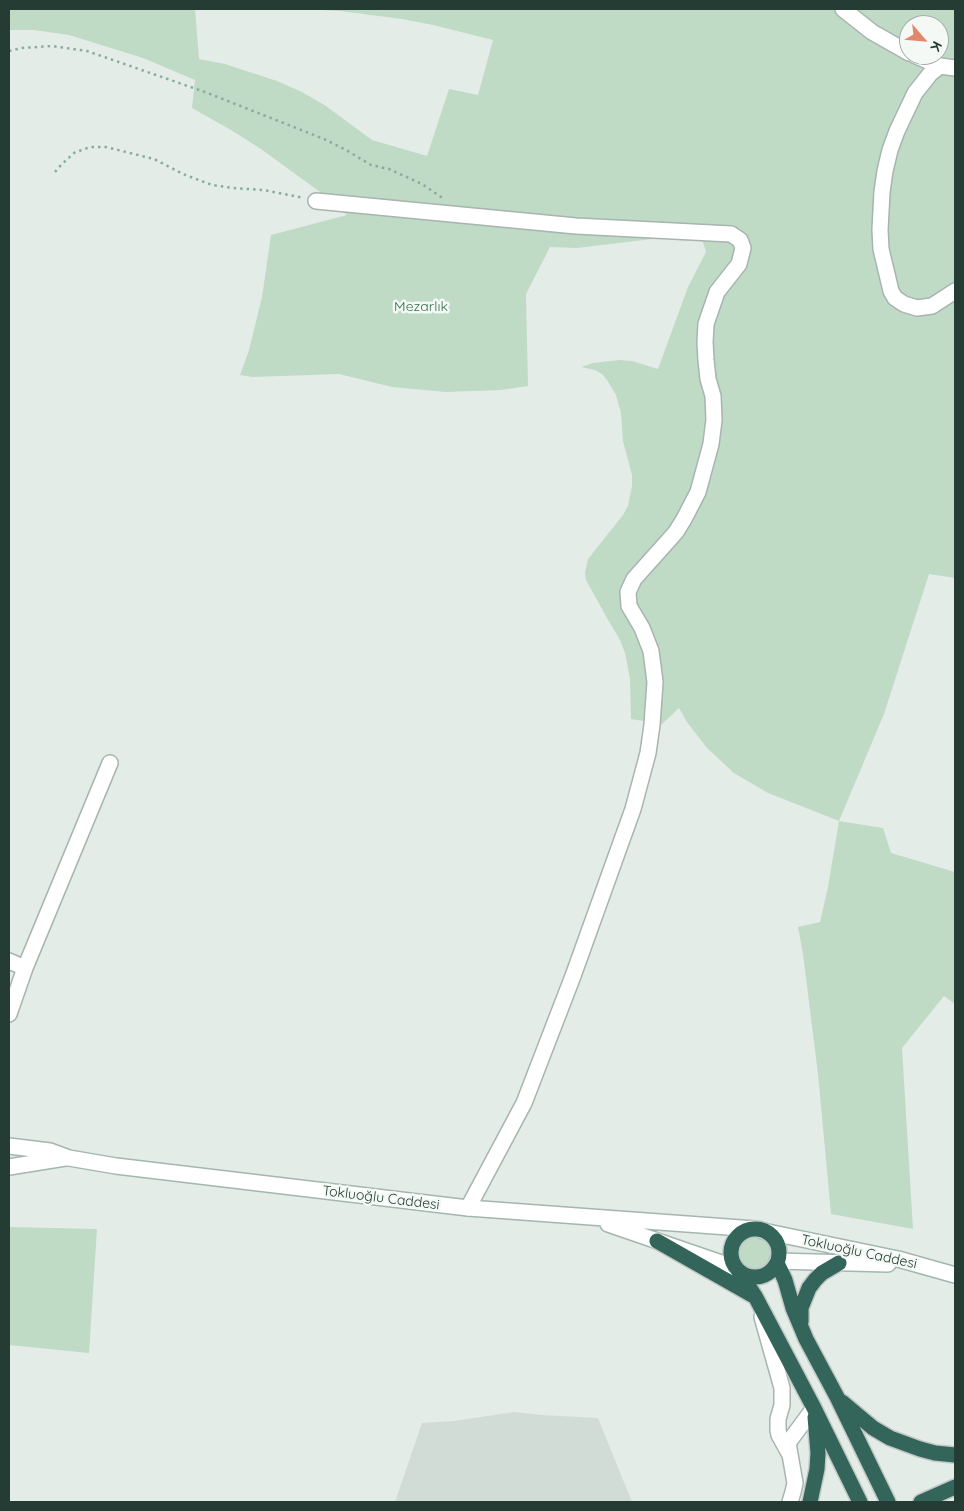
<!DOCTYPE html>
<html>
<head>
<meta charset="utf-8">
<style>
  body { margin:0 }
  #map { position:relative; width:964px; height:1511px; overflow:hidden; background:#e4ece8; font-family:Quicksand,sans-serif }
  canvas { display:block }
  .frame { position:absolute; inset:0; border:10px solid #253c35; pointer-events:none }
  .north { position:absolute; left:899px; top:15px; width:50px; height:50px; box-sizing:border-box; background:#f4f9f6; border:1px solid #a1ada9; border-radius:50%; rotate:117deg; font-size:14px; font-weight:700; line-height:20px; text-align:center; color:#253c35 }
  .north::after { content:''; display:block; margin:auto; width:18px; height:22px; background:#e3866a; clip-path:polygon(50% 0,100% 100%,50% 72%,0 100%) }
</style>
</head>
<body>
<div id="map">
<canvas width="964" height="1511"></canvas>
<div class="frame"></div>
<div class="north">K</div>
</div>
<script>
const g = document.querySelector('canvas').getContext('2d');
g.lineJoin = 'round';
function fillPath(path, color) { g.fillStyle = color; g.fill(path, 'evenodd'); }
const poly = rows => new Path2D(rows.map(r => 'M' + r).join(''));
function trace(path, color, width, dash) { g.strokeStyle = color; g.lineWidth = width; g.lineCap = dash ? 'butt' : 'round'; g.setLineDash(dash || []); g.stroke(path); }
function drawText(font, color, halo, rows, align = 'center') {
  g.font = font + ' Quicksand,sans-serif'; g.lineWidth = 5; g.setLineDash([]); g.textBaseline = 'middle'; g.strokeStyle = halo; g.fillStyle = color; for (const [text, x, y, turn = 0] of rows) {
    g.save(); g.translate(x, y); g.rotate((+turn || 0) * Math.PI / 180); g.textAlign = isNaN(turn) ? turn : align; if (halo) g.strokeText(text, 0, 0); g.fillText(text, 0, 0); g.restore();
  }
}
fillPath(poly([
  [514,1412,542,1415,598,1418,632,1502,395,1502,422,1423,454,1421]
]), '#d2dcd7');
fillPath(poly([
  [9,9,195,9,199,59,225,64,277,81,302,92,326,106,372,140,427,156,449,89,478,95,493,40,433,25,402,19,340,11,302,9,955,9,955,578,929,574,884,714,839,821,883,828,891,853,955,872,955,1004,944,996,902,1048,913,1229,831,1214,818,1074,803,954,798,927,820,922,828,887,839,821,768,793,734,773,707,748,687,722,679,708,662,724,631,719,630,679,625,653,620,640,607,618,586,580,585,573,588,559,623,515,628,506,632,486,632,475,623,441,621,413,616,395,607,380,602,374,595,370,581,367,593,363,619,360,632,361,658,369,688,287,706,252,703,242,701,240,677,236,577,248,550,247,526,294,528,386,501,390,446,392,392,387,339,374,253,377,240,375,249,350,262,297,271,235,347,215,320,192,261,149,231,130,192,108,195,80,143,58,69,35,34,30,9,30],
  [909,25,939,25,939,55,909,55],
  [9,1227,97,1229,89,1353,9,1345],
  '736 1253a18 18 0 1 1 36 0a18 18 0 1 1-36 0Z'
]), '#bfdbc6');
const street = poly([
  [843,9,872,32,909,53],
  [914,55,940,66,955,68],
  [940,66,930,74,915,93,897,131,890,150,885,171,882,192,880,230,881,249,891,291,895,298,904,304,917,308,932,306,955,291],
  [316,201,576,226,731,234,740,240,743,248,739,264,717,292,706,324,705,342,706,360,708,379,713,396,714,420,711,444,698,492,684,519,676,532,634,579,628,592,629,606,642,628,651,651,655,682,652,725,648,753,633,809,573,976,524,1103,468,1208],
  [9,961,25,968],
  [9,1014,25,968,110,763],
  [762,1317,782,1388,782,1405,778,1419,778,1430,779,1435,789,1453],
  [790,1502,793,1492,795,1483,788,1443,814,1408]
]);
const secondary = poly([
  [9,1146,50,1151,69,1158,116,1166,468,1208,755,1229],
  [9,1167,65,1158],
  [608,1224,736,1268],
  [763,1231,898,1259,955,1275],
  [777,1261,888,1264]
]);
const highway = poly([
  '731 1253a24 24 0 1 1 48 0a24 24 0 1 1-48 0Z',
  [657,1241,752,1295],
  [777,1263,785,1280,793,1308,806,1339,837,1397,888,1502],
  [738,1270,755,1296,814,1408,860,1502],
  [801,1322,801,1308,809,1288,815,1280,822,1273,839,1263],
  [842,1402,873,1428,890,1438,920,1449,935,1453,955,1455],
  [810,1502,817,1469,818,1453,815,1417],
  [921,1502,955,1487]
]);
trace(street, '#a7b4af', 18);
trace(secondary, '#a3b6af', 18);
trace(highway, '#c2c8c6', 18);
trace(poly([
  [9,51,22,48,52,46,87,51,205,92,324,139,346,150,371,165,389,169,422,184,444,199],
  [55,172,61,165,74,153,90,147,106,147,154,159,183,174,212,185,233,188,263,190,304,198]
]), '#88aca0', 2.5, [2.5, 4]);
trace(street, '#fff', 15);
trace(secondary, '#fff', 15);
trace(highway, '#34655a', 15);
drawText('14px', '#336e49', '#f4f9f6', [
  ["Mezarlık",421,307]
]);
drawText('14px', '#253c35', '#f4f9f6', [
  ["Tokluoğlu Caddesi",381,1198,7],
  ["Tokluoğlu Caddesi",859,1252,12]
]);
</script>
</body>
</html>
